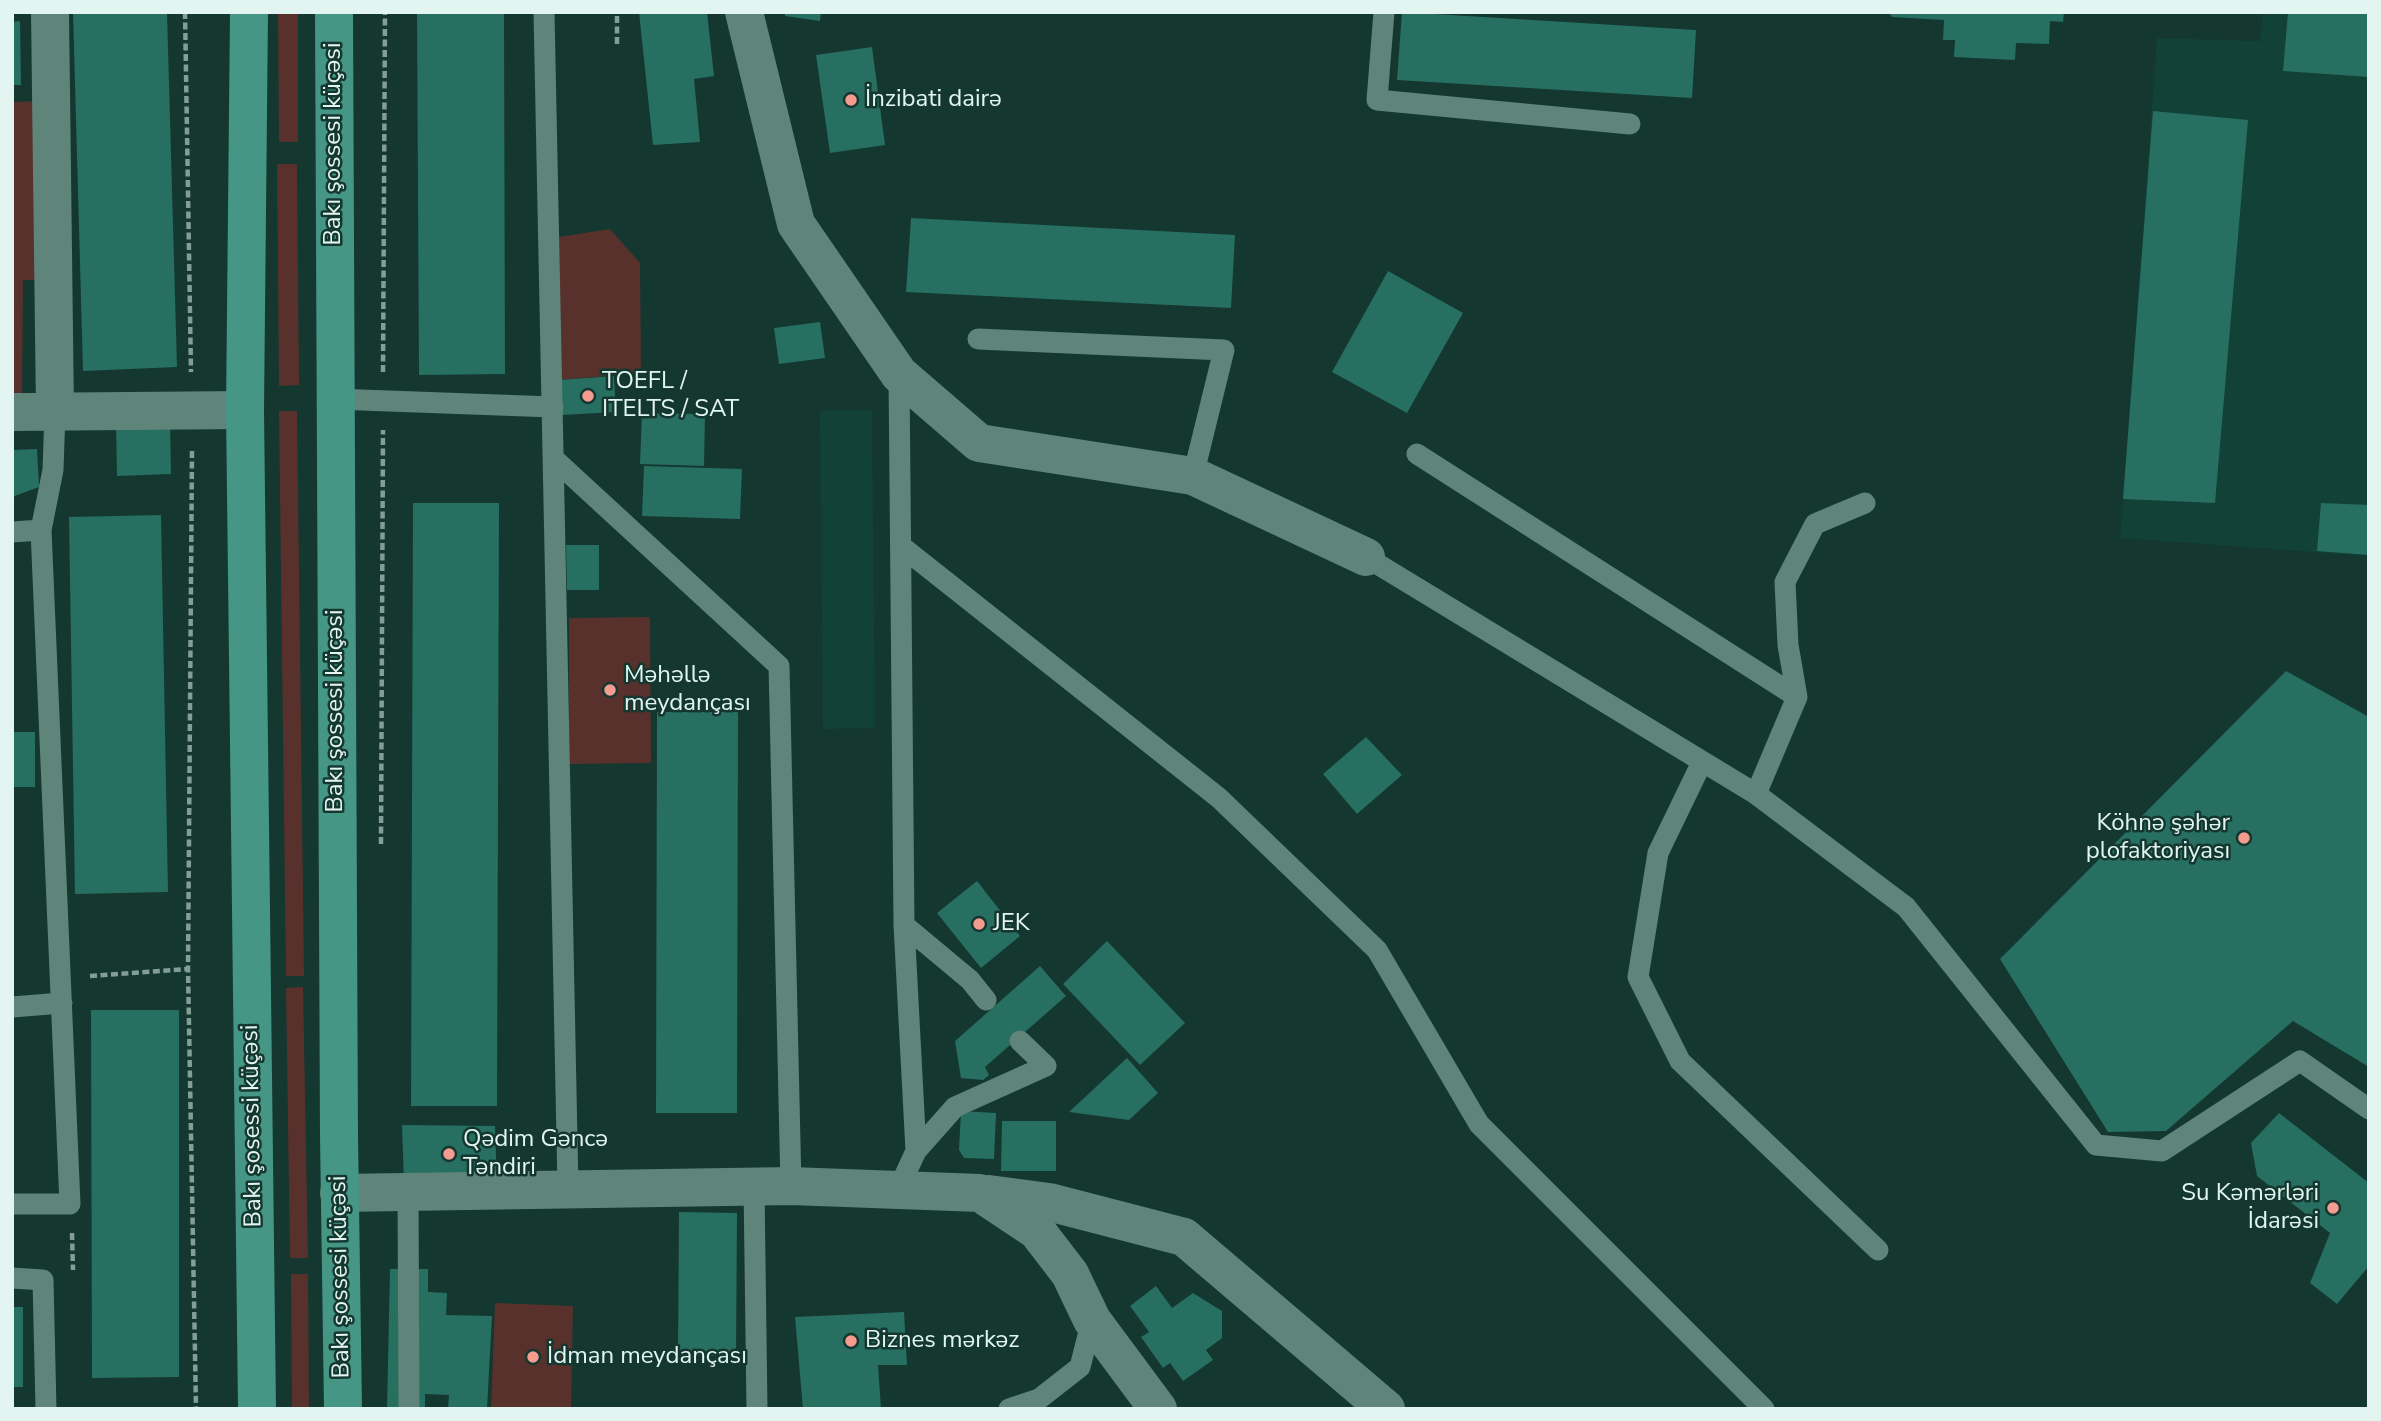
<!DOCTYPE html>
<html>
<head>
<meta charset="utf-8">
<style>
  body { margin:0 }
  #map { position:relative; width:2381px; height:1421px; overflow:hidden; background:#143730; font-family:"Nunito Sans",sans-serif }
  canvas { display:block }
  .frame { position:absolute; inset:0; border:14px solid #e2f5f0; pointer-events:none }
</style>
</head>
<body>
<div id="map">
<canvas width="2381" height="1421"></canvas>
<div class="frame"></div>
</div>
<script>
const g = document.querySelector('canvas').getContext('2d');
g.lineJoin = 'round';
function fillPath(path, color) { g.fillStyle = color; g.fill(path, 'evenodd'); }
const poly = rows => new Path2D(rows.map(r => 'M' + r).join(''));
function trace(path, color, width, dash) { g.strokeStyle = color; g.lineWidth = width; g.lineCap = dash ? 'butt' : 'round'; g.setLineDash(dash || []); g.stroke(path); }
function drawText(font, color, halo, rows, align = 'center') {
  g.font = font + ' "Nunito Sans",sans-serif'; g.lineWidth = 5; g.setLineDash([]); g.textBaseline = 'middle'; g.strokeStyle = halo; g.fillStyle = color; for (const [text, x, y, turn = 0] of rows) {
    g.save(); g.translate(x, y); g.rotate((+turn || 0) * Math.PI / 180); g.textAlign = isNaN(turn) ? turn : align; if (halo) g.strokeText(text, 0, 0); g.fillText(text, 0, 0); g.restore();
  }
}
fillPath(poly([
  [2263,12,2369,12,2369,556,2120,538,2157,38,2260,41],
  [872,410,875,728,823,729,820,411]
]), '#124137');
fillPath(poly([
  [278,12,298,12,298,142,279,142],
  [43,101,47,280,23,280,22,402,12,402,12,102],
  [277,164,297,164,299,385,279,386],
  [610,229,640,263,641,373,559,380,552,238],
  [279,411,297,411,304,976,286,976],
  [650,617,651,763,569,764,569,618],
  [303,987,308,1258,290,1258,286,988],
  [291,1274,308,1274,309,1409,292,1409],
  [495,1303,573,1306,571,1409,491,1409]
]), '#59312c');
fillPath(poly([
  [73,12,167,12,177,367,83,371],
  [417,12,504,12,505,374,419,375],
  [639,12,707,12,714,76,694,79,700,142,653,145],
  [785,12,821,12,820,21,785,16],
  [1402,12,1696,30,1692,98,1397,80],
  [1888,12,2064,12,2063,22,2050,21,2049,44,2016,43,2015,60,1954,57,1955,40,1943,40,1944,20,1892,17],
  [2288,12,2369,12,2369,77,2283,71],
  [20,21,21,85,12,85,12,22],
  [872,47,885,145,830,153,816,55],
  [2153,111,2248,120,2215,503,2123,499],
  [911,218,1235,235,1231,308,906,292],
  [1388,271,1463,313,1407,413,1332,372],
  [820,322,825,358,779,364,774,328],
  [614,376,616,412,562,415,559,380],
  [642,413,705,414,704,466,640,464],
  [170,421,171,474,117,476,116,422],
  [37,449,39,487,12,497,12,450],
  [644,466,742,469,740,519,642,516],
  [413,503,499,503,497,1106,411,1106],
  [2321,503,2369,505,2369,555,2317,551],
  [161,515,168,892,75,894,69,517],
  [566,545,599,545,599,590,567,590],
  [2286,671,2369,717,2369,1067,2293,1021,2166,1131,2108,1132,2000,959],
  [657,712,738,712,737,1113,656,1113],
  [12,732,35,732,35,787,12,787],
  [1366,737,1402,775,1357,814,1323,774],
  [977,881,1020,936,981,968,937,913],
  [1107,941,1185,1023,1140,1065,1063,984],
  [1040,966,1066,996,985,1067,989,1075,983,1080,961,1078,955,1041],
  [91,1010,179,1010,179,1377,92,1378],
  [1127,1058,1158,1093,1129,1120,1069,1112],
  [961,1111,996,1113,994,1159,964,1158,959,1150],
  [2279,1113,2369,1183,2369,1266,2337,1304,2310,1283,2330,1233,2257,1176,2251,1143],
  [1002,1121,1056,1121,1056,1171,1001,1171],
  [402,1125,495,1126,497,1182,404,1183],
  [679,1212,737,1213,736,1356,678,1355],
  [390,1269,428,1269,428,1292,447,1293,446,1315,492,1316,487,1409,448,1409,449,1395,425,1394,425,1409,387,1409],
  [1156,1286,1172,1308,1193,1293,1222,1311,1222,1338,1206,1350,1213,1360,1183,1381,1170,1363,1163,1368,1141,1337,1149,1332,1130,1306],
  [12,1307,23,1307,23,1387,12,1387],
  [904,1312,907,1365,878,1365,881,1409,803,1409,795,1317]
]), '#276f60');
trace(poly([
  [185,12,191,372],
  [617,44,617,12],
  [383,372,385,12],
  [192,451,188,969,196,1409],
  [381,844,383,430],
  [90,976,188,969],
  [72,1233,73,1270]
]), '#839d97', 4.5, [7, 3.5]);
trace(poly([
  [544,12,568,1188],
  [1384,12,1377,100,1630,124],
  [978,339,1224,350,1193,476],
  [334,399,553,407],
  [1417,454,1797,697],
  [554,459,779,666,791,1186],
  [12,532,41,530,53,470,55,412],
  [901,546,1219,798,1377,950,1479,1124,1764,1409],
  [1366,557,1756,794,1906,907,2096,1145,2162,1151,2300,1061,2369,1109],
  [1702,762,1658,853,1638,977,1680,1061,1878,1250],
  [1756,794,1797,697,1788,645,1785,582,1815,524,1865,503],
  [904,925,970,980,986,1000],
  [12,1007,62,1003],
  [916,1151,955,1107,1046,1066,1020,1041],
  [754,1186,757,1409],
  [898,1190,916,1151,904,925,899,374],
  [408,1191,409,1409],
  [12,1204,70,1204,41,530],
  [12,1278,43,1280,46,1409],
  [1009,1409,1039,1399,1080,1367,1092,1320]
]), '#5f847a', 21);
trace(poly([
  [50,12,55,412],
  [744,12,796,224,899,374,979,443,1193,476,1366,557],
  [12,412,245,410],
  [339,1193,791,1186,980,1193,1037,1231,1070,1274,1092,1320,1158,1409],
  [989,1194,1049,1202,1184,1237,1386,1409]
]), '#5f847a', 38);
trace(poly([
  [249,12,245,410,257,1409],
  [334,12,339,1136,343,1409]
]), '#459685', 38);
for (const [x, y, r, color] of [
  [851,100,7,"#f59c90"],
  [588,396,7,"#f59c90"],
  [610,690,7,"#f59c90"],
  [2244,838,7,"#f59c90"],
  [979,924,7,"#f59c90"],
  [449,1154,7,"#f59c90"],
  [2333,1208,7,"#f59c90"],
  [851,1341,7,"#f59c90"],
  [533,1357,7,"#f59c90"]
]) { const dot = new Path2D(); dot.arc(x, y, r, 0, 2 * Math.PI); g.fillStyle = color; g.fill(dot); trace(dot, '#143730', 2.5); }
drawText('24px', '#e2f5f0', '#143730', [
  ["İnzibati dairə",865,100],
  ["TOEFL /",602,382],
  ["ITELTS / SAT",602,410],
  ["Məhəllə",624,676],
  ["meydançası",624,704],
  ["Köhnə şəhər",2230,824,"right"],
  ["plofaktoriyası",2230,852,"right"],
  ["JEK",993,924],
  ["Qədim Gəncə",463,1140],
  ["Təndiri",463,1168],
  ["Su Kəmərləri",2319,1194,"right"],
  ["İdarəsi",2319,1222,"right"],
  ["Biznes mərkəz",865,1341],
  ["İdman meydançası",547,1357]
], 'left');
drawText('24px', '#e2f5f0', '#143730', [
  ["Bakı şossesi küçəsi",334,144,-90],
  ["Bakı şossesi küçəsi",336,711,-90],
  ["Bakı şosessi küçəsi",253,1126,-91],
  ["Bakı şossesi küçəsi",341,1277,-91]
]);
</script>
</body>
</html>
